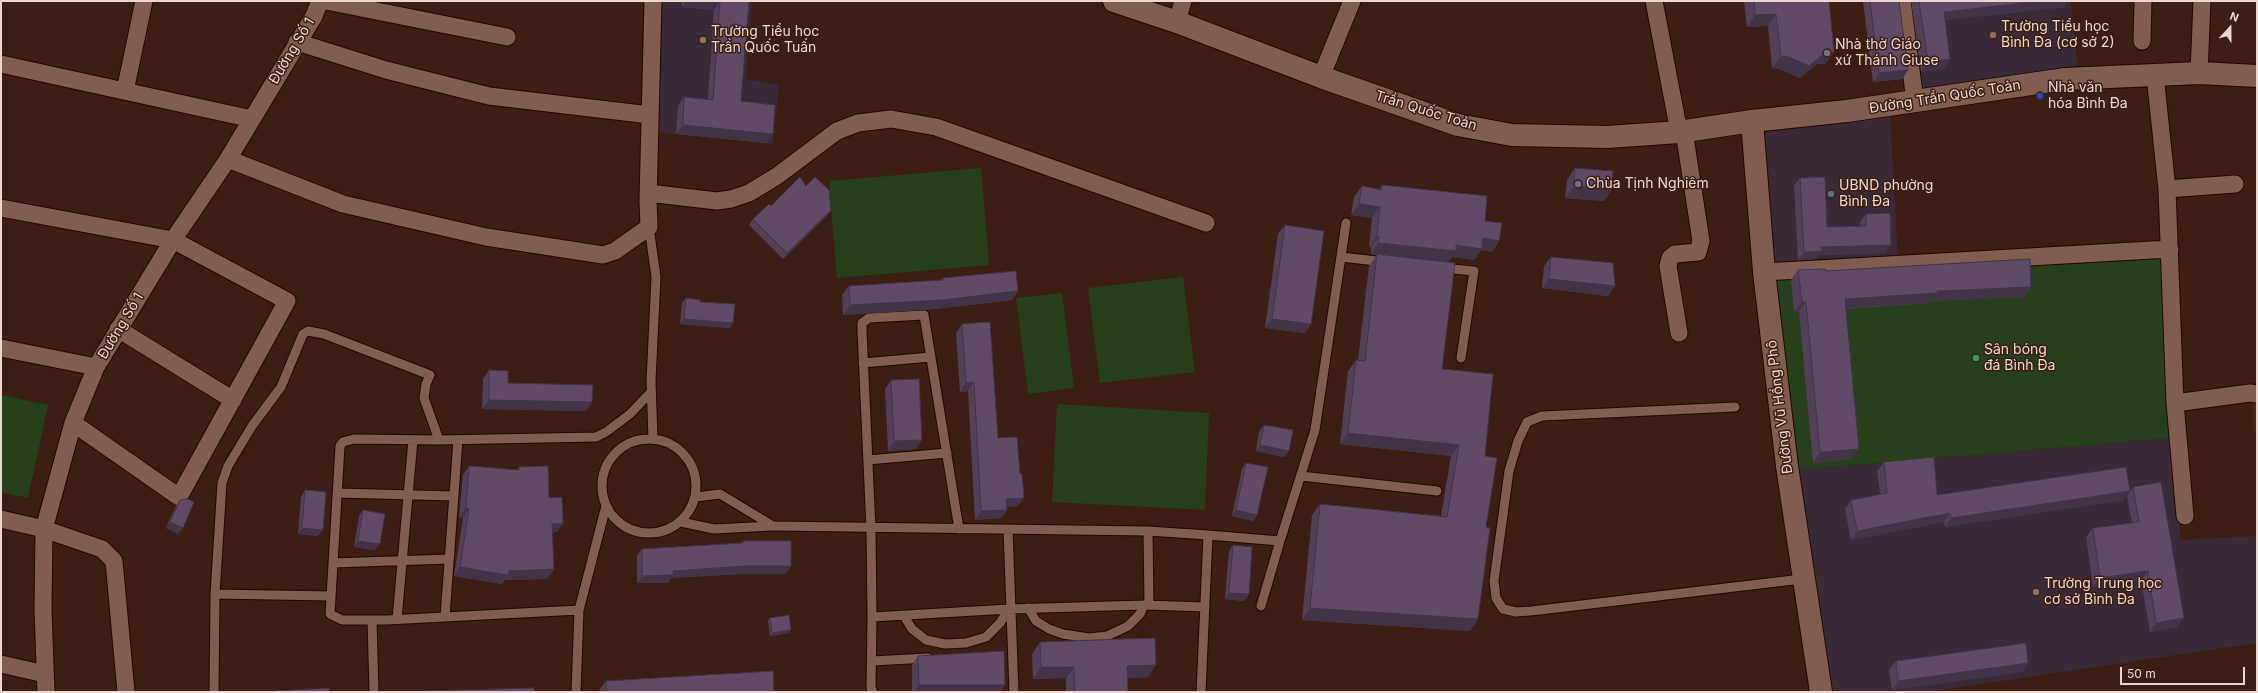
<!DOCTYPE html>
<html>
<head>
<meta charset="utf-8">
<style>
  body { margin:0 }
  #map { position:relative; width:2258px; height:693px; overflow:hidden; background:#3c1f14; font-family:Inter,sans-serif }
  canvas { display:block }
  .frame { position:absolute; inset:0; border:2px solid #ebd7d0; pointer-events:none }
  .north { position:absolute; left:2210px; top:8px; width:40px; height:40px; -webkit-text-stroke:3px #3c1f14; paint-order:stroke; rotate:21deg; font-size:11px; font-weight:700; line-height:16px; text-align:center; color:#ebd7d0 }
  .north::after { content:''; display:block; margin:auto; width:14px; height:18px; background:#ebd7d0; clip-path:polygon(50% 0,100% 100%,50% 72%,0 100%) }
  .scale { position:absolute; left:2120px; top:667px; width:125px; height:18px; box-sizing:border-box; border:2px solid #ebd7d0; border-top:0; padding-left:5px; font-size:12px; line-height:14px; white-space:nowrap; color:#ebd7d0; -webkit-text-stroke:3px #3c1f14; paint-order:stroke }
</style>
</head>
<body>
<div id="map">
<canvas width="2258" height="693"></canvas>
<div class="frame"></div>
<div class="north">N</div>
<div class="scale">50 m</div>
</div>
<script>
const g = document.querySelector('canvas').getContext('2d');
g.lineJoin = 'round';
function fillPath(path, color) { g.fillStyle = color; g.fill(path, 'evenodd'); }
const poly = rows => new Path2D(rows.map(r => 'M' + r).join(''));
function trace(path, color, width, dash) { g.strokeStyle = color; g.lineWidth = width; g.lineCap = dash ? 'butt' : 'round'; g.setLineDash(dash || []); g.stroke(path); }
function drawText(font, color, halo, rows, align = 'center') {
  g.font = font + ' Inter,sans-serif'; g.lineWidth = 3; g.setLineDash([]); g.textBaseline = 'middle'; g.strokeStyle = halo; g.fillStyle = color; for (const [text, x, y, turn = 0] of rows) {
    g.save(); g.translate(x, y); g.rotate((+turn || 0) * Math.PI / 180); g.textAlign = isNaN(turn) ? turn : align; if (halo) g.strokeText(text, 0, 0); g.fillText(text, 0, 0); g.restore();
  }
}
fillPath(poly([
  [1890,114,1898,258,1772,266,1763,130,1846,122]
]), '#392a35');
fillPath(poly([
  [2257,386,2257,431,2253,431,2252,387]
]), '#492618');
fillPath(poly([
  [659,1,752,1,746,79,779,85,773,144,656,132],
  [1908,1,2071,1,2078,68,1920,90],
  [2172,438,2181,540,2257,536,2257,643,1927,692,1831,692,1796,470]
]), '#382a37');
fillPath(poly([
  [981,168,989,265,837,278,829,181],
  [2164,255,2172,438,1796,470,1774,278],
  [1183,277,1195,372,1100,383,1088,288],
  [1062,293,1074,388,1028,394,1016,298],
  [1,395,48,405,28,498,1,492],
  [1057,404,1209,413,1205,510,1052,502]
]), '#273f1b');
const service = poly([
  [649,227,656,277,651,381,653,439],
  [1341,257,1385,262],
  [1441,268,1474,271,1461,358],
  [863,363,931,357],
  [1735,407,1542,416,1527,422,1518,441,1509,471,1494,581,1496,598,1503,609,1516,612,1531,611,1802,579],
  '602 486a47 47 0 1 1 94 0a47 47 0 1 1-94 0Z',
  [439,440,354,439,343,442,340,446,330,614,342,620,387,620,579,610],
  [868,460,947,453],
  [1301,476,1437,491],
  [337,493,454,496],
  [696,497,720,494,773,526,1148,531,1208,535,1201,692],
  [681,522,714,529,772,526],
  [959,529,924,315,869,318,862,323,862,331,871,529,872,617,1009,609,1144,605,1205,607],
  [1008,529,1014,692],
  [1148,531,1149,605],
  [1208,535,1280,541,1315,430,1346,223],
  [333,563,449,559],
  [215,594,331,596],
  [1261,606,1280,541],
  [1028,608,1036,621,1049,629,1063,634,1089,638,1107,636,1128,626,1140,614,1144,605],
  [904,616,912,629,926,640,945,644,966,643,986,637,1000,623,1009,609],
  [445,617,458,440],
  [872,617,871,688,873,692],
  [397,619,413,440],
  [372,620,374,692],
  [872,661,928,658],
  [214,692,215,594,222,483,228,466,252,426,281,387,303,334,308,331,324,334,430,375,426,384,424,398,439,440,596,437,606,432,630,414,651,392],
  [576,692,579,610,606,506]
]);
const minor = poly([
  [326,1,507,37],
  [1654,1,1679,132],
  [1902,1,1915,101],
  [1177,22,1183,1],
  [2142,41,2143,1],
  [297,42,386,70,489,96,650,115],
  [1,64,252,119],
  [2199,73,2202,1],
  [2155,75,2167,189,2175,403,2185,516],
  [1321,77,1352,1],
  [125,91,144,1],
  [228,159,343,204,486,237,603,255,615,251,649,227,648,201,653,1],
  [2167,189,2235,184],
  [648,193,717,201,731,199,749,193,777,176,837,131,858,123,891,119,936,127,1206,223],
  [1,208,173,240,287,301,179,497,73,423],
  [1764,272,2170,249],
  [118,329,233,400],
  [1679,333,1668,266,1670,258,1675,254,1698,252,1701,241,1684,131],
  [1,348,96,367],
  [2175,403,2250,393,2257,394],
  [1,519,44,529,102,549,114,561,126,692],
  [1,664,45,674],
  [46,692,43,610,44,529,73,423,96,367,173,240,228,159,314,16,320,1]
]);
const tertiary = poly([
  [1752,121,1764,272,1787,466,1821,692]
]);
const secondary = poly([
  [1114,1,1177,22,1321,77,1458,125,1512,135,1607,137,1679,132,1752,121,1847,111,2065,79,2199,73,2257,76]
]);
trace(service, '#210801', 11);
trace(minor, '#210801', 19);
trace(tertiary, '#210801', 24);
trace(secondary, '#210801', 24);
trace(service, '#7f5d50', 9);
trace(minor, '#7f5d50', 17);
trace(tertiary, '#7f5d50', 22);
trace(secondary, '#7f5d50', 22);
fillPath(poly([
  [682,1,749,1,741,101,767,143,676,134,678,106,684,97,708,99,714,10,682,7],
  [1744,1,1829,1,1834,52,1825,64,1817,64,1800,78,1780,69,1772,68,1768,26,1747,27],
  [1863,1,1899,1,1908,70,1902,79,1873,82],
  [1911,1,2068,1,2064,7,1945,20,1950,59,1944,69,1921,71],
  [1575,168,1612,189,1604,201,1565,198,1567,180],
  [1800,178,1827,227,1860,226,1860,222,1866,214,1885,253,1819,255,1816,259,1798,260,1794,186],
  [1382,185,1485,221,1499,241,1492,252,1481,250,1474,260,1452,257,1448,262,1442,369,1485,456,1486,527,1478,619,1470,631,1302,620,1312,515,1320,504,1441,516,1451,456,1340,444,1348,371,1356,360,1358,360,1369,266,1377,255,1371,254,1371,247,1369,247,1372,218,1351,215,1354,197,1362,186,1379,190],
  [806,186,831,210,827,216,783,259,749,225,753,219,771,206],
  [1285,225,1311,324,1305,333,1265,328,1278,234],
  [1551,257,1615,286,1608,296,1542,288,1544,266],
  [1798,270,1825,271,2031,287,2024,297,1931,301,1930,303,1846,309,1852,459,1813,463,1799,312,1794,312,1791,280],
  [943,278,1018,291,1012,300,935,309,843,315,842,295,849,286,942,280],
  [686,298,700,302,730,328,680,324,682,303],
  [962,324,998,438,1018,506,1007,507,1007,510,1001,518,975,520,968,391,960,392,956,333],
  [489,370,508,383,592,402,586,411,482,409,483,379],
  [891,380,916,449,888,451,885,389],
  [1264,425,1289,451,1284,457,1256,451,1259,431],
  [1884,462,1937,495,2130,491,2123,500,1945,527,1944,522,1851,540,1845,509,1851,500,1880,494,1877,471],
  [1246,463,1257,515,1253,521,1232,516,1242,469],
  [469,466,517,470,519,467,549,498,563,523,557,532,552,532,554,569,547,579,505,580,502,584,454,576,463,518,459,517,463,475],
  [2133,487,2178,627,2150,632,2141,580,2093,587,2086,537,2093,528,2132,523,2127,496],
  [305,490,318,536,298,534,301,497],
  [180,500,178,534,166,528,176,506],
  [363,510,375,550,354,547,359,516],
  [743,541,786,574,740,574,671,578,668,583,637,583,637,556,642,549,741,543],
  [1233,545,1249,594,1244,601,1225,599,1229,551],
  [770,618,791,630,789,633,770,636,768,621],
  [1040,642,1148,677,1127,678,1128,692,1066,692,1066,678,1033,679,1032,654],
  [918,656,1005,685,999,692,912,692,912,665],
  [1896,661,2028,663,2022,672,1892,690,1889,670],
  [606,681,774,692,598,692]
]), '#524058');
fillPath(poly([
  [686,1,720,1,714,10,682,7],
  [2041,1,2068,1,2064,7,1938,21,1944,12],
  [1776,14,1768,26,1747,27,1755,15],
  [1834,52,1825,64,1817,64,1800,78,1780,69,1772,68,1781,56,1789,57],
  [1950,59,1944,69,1921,71,1928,62],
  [1908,70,1902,79,1873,82,1879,73],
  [683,125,773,134,767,143,676,134],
  [1574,186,1612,189,1604,201,1565,198],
  [1359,204,1380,207,1372,218,1351,215],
  [831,210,827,216,783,259,787,253],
  [1377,236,1379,236,1371,247,1369,247],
  [1483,238,1499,241,1492,252,1481,250,1474,260,1452,257,1448,262,1371,254,1378,243,1456,245],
  [1891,245,1885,253,1819,255,1816,259,1798,260,1804,252,1821,247],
  [1549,279,1615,286,1608,296,1542,288],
  [2031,287,2024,297,1931,301,1930,303,1838,309,1845,299,1937,291],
  [1018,291,1012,300,935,309,843,315,850,305],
  [1802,302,1806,302,1799,312,1794,312],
  [684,319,733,323,730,328,680,324],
  [1272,319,1311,324,1305,333,1265,328],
  [974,382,968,391,960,392,966,383],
  [489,400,592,402,586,411,482,409],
  [1348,433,1459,445,1451,456,1340,444],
  [922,440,916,449,888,451,894,441],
  [1260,445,1289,451,1284,457,1256,451],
  [1859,449,1852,459,1813,463,1820,452],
  [2130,491,2123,500,1945,527,1951,518],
  [1024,498,1018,506,1000,508,1006,499],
  [466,508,469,509,463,518,459,517],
  [1007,510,1001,518,975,520,981,511],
  [1236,510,1257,515,1253,521,1232,516],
  [1950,513,1944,522,1851,540,1857,531],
  [170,522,183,528,178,534,166,528],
  [563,523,557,532,545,533,552,524],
  [302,528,323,530,318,536,298,534],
  [358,541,380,544,375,550,354,547],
  [745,566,791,566,786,574,740,574,671,578,668,583,637,583,642,576,673,571],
  [460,567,509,571,554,569,547,579,505,580,502,584,454,576],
  [2148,571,2141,580,2093,587,2100,578],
  [1229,593,1249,594,1244,601,1225,599],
  [1310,608,1478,619,1470,631,1302,620],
  [2184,618,2178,627,2150,632,2156,623],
  [791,630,789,633,770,636,772,633],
  [2028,663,2022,672,1892,690,1898,681],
  [1156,665,1148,677,1118,678,1127,666],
  [1041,667,1074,667,1066,678,1033,679],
  [919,685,1005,685,999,692,914,692]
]), '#423447');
const building = poly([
  [717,1,749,1,741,101,775,105,773,134,683,125,684,97,713,100,720,1,717,1],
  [1754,1,1829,1,1834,52,1825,53,1809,66,1789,57,1781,56,1776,14,1755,15,1754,1],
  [1870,1,1899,1,1908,70,1879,73,1870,1],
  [1919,1,2041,1,1944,12,1950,59,1928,62,1919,1],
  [1575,168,1613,171,1612,189,1574,186,1575,168],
  [800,177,806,186,815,177,829,190,831,210,787,253,753,219,769,204,771,206,800,177],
  [1825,177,1827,227,1866,226,1866,214,1890,213,1891,245,1821,247,1822,251,1804,252,1800,178,1825,177],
  [1382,185,1487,196,1485,221,1502,223,1499,241,1483,238,1482,249,1456,245,1456,251,1378,243,1379,236,1377,236,1380,207,1359,204,1362,186,1382,190,1382,185],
  [1285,225,1324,231,1311,324,1272,319,1285,225],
  [1377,254,1455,263,1442,369,1493,374,1485,456,1497,458,1486,527,1490,528,1478,619,1310,608,1320,504,1447,517,1459,445,1348,433,1356,360,1365,361,1377,254],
  [1551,257,1613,263,1615,286,1549,279,1551,257],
  [2030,259,2031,287,1937,291,1937,293,1845,299,1859,449,1820,452,1806,302,1802,302,1798,270,1825,269,1825,271,2030,259],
  [1016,271,1018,291,942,300,850,305,849,286,943,280,943,278,1016,271],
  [686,298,700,300,700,302,735,304,733,323,684,319,686,298],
  [990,322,998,438,1017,437,1020,474,1022,474,1024,498,1006,499,1007,510,981,511,974,382,966,383,962,324,990,322],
  [489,370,508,371,508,383,593,385,592,402,489,400,489,370],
  [919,379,922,440,894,441,891,380,919,379],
  [1264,425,1293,430,1289,451,1260,445,1264,425],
  [1934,457,1937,495,2126,467,2130,491,1951,518,1950,513,1857,531,1851,500,1887,493,1884,462,1934,457],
  [1246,463,1268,467,1257,515,1236,510,1246,463],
  [469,466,519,470,519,467,548,466,549,498,562,497,563,523,552,524,554,569,509,571,508,575,460,567,469,509,466,508,469,466],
  [2161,482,2184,618,2156,623,2148,571,2100,578,2093,528,2139,522,2133,487,2161,482],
  [305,490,326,492,323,530,302,528,305,490],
  [188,499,194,502,183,528,170,522,180,500,188,499],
  [363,510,385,514,380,544,358,541,363,510],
  [743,541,791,541,791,566,745,566,673,571,673,575,642,576,642,549,743,543,743,541],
  [1233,545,1252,547,1249,594,1229,593,1233,545],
  [789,615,791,630,772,633,770,618,789,615],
  [1155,638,1156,665,1127,666,1128,692,1075,692,1074,667,1041,667,1040,642,1155,638],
  [2026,643,2028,663,1898,681,1896,661,2026,643],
  [1004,651,1005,685,919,685,918,656,1004,651],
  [773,671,774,692,607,692,606,681,773,671],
  [329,688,329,692,275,692,275,691,329,688],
  [534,688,534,692,424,692,424,691,534,688]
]);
fillPath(building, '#5f4b66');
trace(building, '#423447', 1);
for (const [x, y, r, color] of [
  [1993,35,4,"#8d6e63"],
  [703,40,4,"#8d6e63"],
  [1827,53,4,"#6b7280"],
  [2040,96,4,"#1a4fb4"],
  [1578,184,4,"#6b7280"],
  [1831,194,4,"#5c6f8a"],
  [1976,358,4,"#2e9e5b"],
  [2036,592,4,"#8d6e63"]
]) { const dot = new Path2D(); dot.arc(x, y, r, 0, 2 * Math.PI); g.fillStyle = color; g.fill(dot); trace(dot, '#3c1f14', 1.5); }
drawText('14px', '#ebd7d0', '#3c1f14', [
  ["Trường Tiểu học",2001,27],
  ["Bình Đa (cơ sở 2)",2001,43],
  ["Trường Tiểu học",711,32],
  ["Trần Quốc Tuấn",711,48],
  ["Nhà thờ Giáo",1835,45],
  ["xứ Thánh Giuse",1835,61],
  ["Nhà văn",2048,88],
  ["hóa Bình Đa",2048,104],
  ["Chùa Tịnh Nghiêm",1586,184],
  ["UBND phường",1839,186],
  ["Bình Đa",1839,202],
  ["Sân bóng",1984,350],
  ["đá Bình Đa",1984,366],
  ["Trường Trung học",2044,584],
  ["cơ sở Bình Đa",2044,600]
], 'left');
drawText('14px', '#ebd7d0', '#3c1f14', [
  ["Đường Số 1",292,51,-59],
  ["Đường Trần Quốc Toản",1945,97,-9],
  ["Trần Quốc Toản",1426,111,17],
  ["Đường Số 1",121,326,-59],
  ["Đường Vũ Hồng Phô",1780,407,-97]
]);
</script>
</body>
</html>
